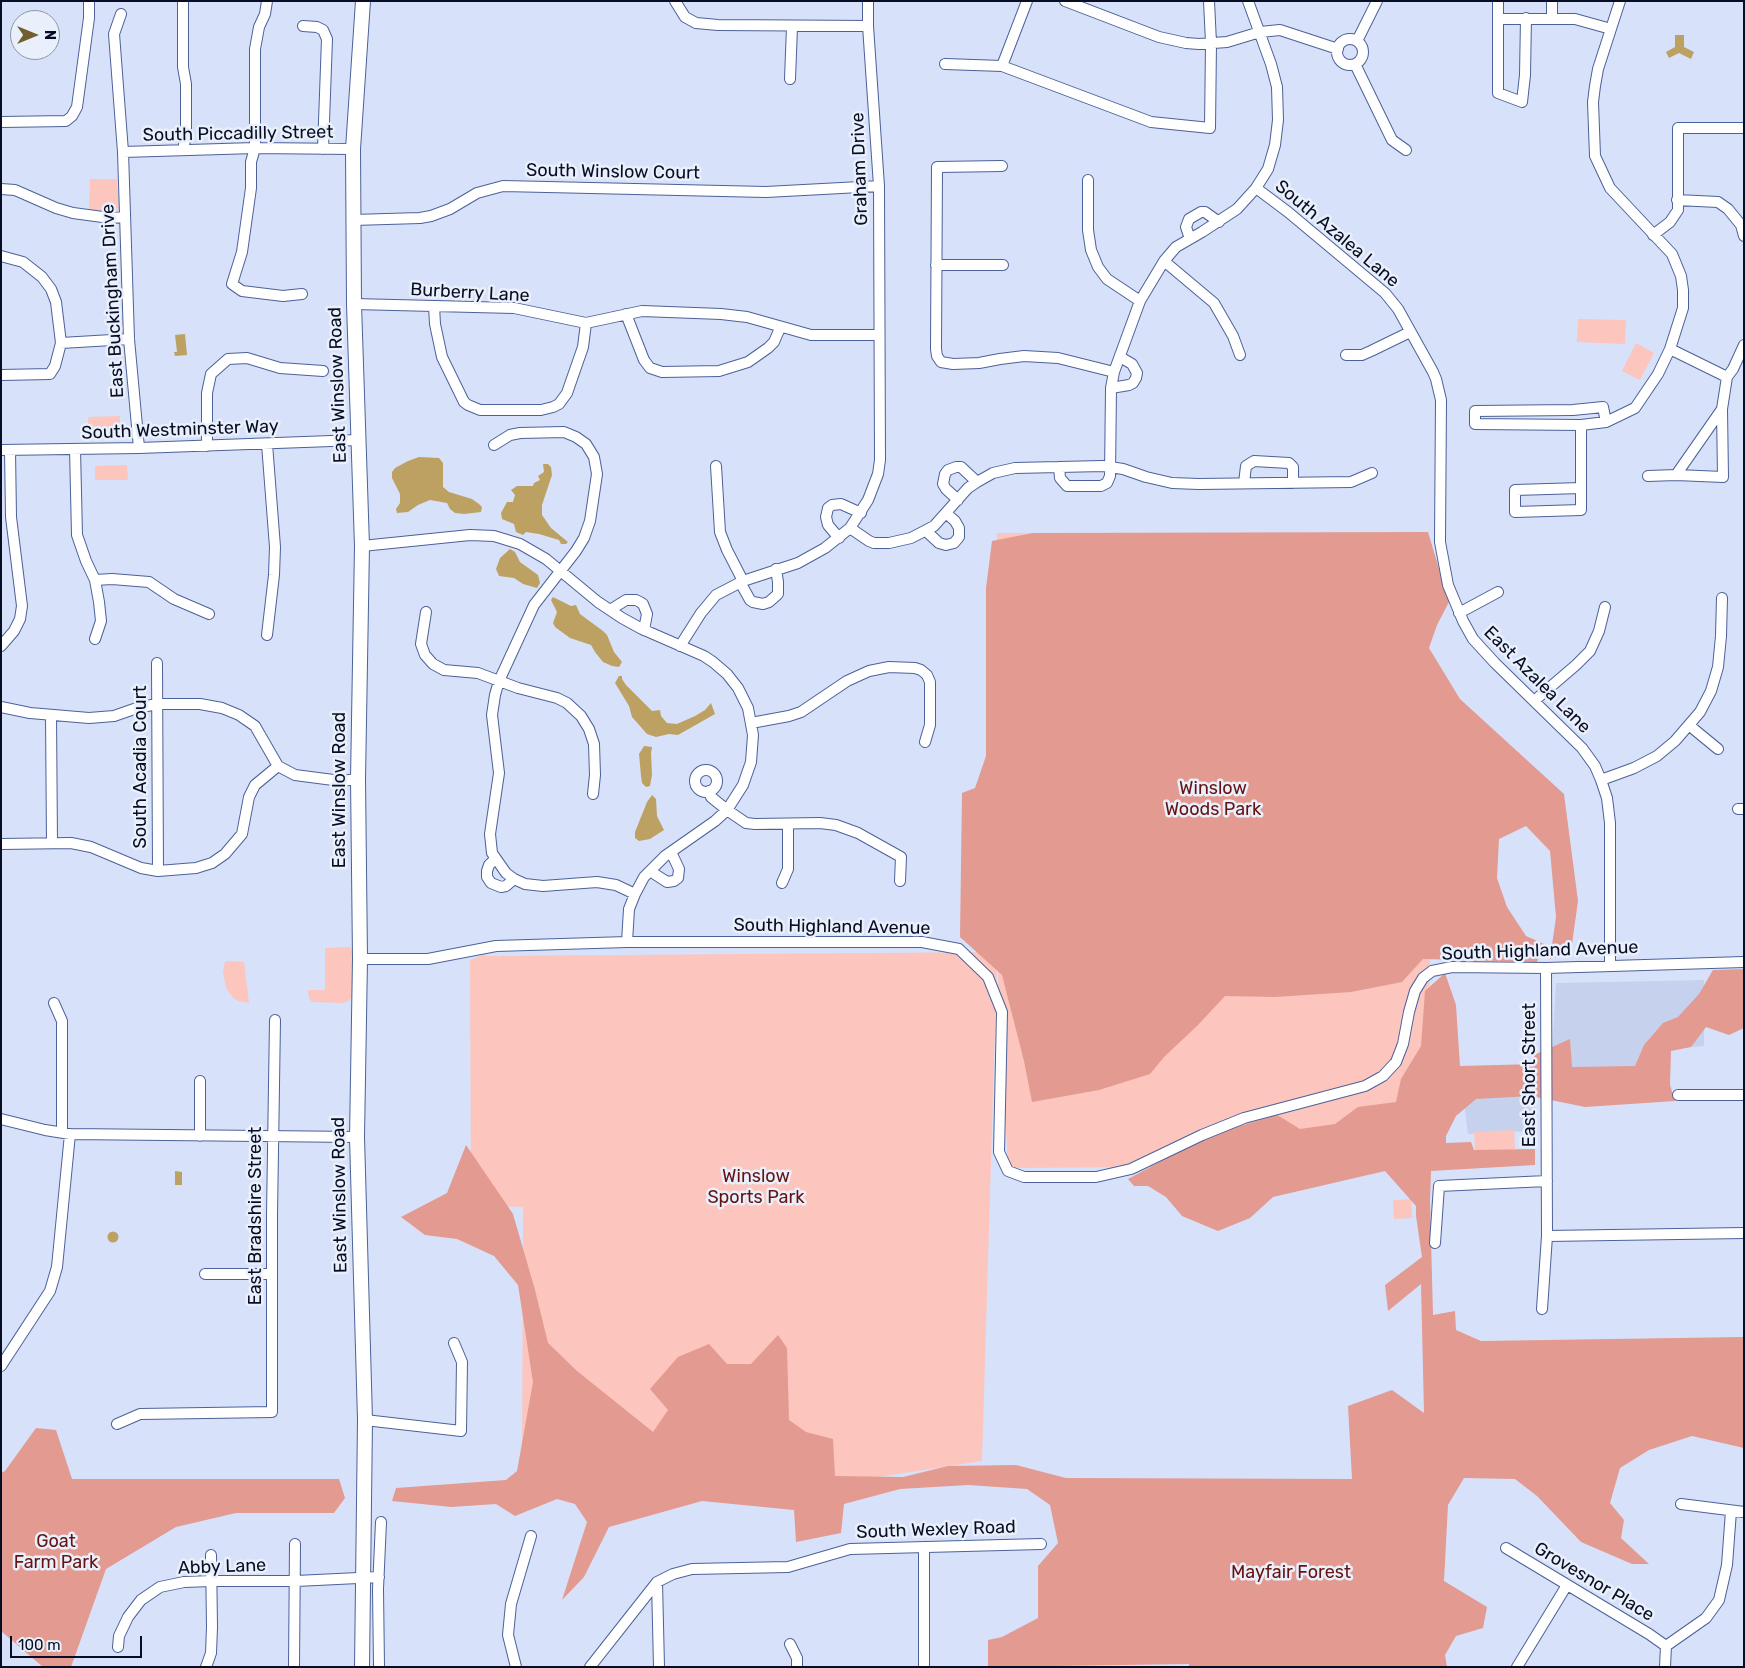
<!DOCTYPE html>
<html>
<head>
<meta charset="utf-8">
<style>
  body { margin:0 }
  #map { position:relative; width:1745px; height:1668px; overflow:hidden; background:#d7e2fa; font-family:Rubik,sans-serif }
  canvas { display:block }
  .frame { position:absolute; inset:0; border:2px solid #070e23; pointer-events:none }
  .north { position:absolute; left:10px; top:10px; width:50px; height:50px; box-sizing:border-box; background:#e9effb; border:1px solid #8f95a5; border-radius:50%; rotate:90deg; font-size:14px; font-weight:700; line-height:20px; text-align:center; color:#070e23 }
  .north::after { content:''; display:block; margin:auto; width:18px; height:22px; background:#725e2d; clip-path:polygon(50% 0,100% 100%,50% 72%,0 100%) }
  .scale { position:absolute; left:10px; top:1636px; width:132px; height:22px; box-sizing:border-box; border:2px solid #070e23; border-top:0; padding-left:6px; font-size:15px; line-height:18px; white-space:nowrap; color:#070e23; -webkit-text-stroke:4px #e9effb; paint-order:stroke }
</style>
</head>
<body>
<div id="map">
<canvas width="1745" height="1668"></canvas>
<div class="frame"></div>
<div class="north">N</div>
<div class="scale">100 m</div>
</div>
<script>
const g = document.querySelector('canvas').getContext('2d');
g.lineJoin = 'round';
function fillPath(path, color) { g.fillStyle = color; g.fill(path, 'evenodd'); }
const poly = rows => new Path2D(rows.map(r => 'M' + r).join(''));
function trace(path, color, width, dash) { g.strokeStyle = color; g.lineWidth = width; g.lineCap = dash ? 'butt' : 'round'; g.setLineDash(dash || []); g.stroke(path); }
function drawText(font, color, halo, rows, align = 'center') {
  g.font = font + ' Rubik,sans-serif'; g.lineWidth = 5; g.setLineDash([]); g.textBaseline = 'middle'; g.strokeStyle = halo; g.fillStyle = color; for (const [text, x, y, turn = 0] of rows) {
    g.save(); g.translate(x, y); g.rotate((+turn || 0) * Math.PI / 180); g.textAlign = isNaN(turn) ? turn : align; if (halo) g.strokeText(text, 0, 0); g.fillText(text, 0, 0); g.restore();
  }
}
fillPath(poly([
  [1704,980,1704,1046,1666,1049,1664,1072,1537,1097,1531,1131,1468,1134,1464,1102,1486,1092,1550,1084,1556,983]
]), '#c6d2ed');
fillPath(poly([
  [90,179,117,179,119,208,116,211,89,211],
  [1578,319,1626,320,1625,344,1577,342],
  [1636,343,1654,353,1640,380,1622,371],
  [120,416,120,431,88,431,88,417],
  [127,465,128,480,95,480,95,466],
  [997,533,1429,535,1430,1165,1008,1168,997,961,982,1461,794,1490,522,1481,523,1207,471,1205,470,960,483,955,489,956,997,952],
  [348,947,351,948,354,952,354,995,348,1001,343,1003,312,1002,309,998,308,990,325,990,325,948],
  [228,961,244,962,249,1003,239,1001,233,998,226,988,223,972,225,962],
  [1514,1130,1515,1149,1475,1151,1474,1132],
  [1411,1199,1412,1218,1394,1219,1393,1200]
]), '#fcc5be');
fillPath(poly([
  [1428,532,1449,602,1437,625,1429,648,1460,699,1564,794,1578,901,1571,951,1550,959,1556,917,1550,851,1526,826,1499,839,1497,878,1507,907,1526,936,1544,944,1537,962,1423,959,1402,982,1351,992,1275,997,1225,996,1197,1026,1164,1057,1150,1074,1099,1090,1032,1102,1024,1061,1002,975,960,937,962,793,975,788,986,756,986,588,992,541,1033,533],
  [1744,969,1744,1028,1729,1035,1706,1027,1691,1047,1671,1051,1670,1085,1675,1101,1585,1107,1531,1096,1476,1099,1456,1116,1446,1136,1446,1143,1471,1142,1474,1150,1535,1149,1535,1165,1431,1171,1430,1201,1433,1315,1455,1311,1456,1330,1481,1341,1744,1337,1744,1448,1692,1436,1649,1450,1620,1468,1610,1503,1624,1520,1621,1538,1649,1564,1632,1564,1581,1542,1537,1496,1515,1479,1464,1478,1448,1505,1444,1581,1487,1607,1483,1628,1456,1636,1445,1655,1447,1667,1189,1667,1189,1664,988,1667,988,1640,1002,1637,1038,1618,1038,1566,1058,1543,1050,1505,1027,1489,968,1485,900,1489,844,1504,841,1533,796,1542,794,1510,702,1501,609,1527,584,1577,562,1600,587,1522,575,1504,557,1499,515,1516,496,1504,451,1507,392,1501,396,1488,506,1480,517,1471,533,1382,518,1285,494,1256,457,1239,425,1235,401,1217,447,1193,466,1145,513,1214,535,1290,548,1343,577,1371,653,1432,668,1410,650,1389,678,1357,709,1344,727,1364,751,1364,778,1335,787,1348,789,1420,806,1432,833,1439,835,1476,903,1477,948,1466,1016,1465,1066,1478,1352,1479,1348,1406,1392,1390,1424,1413,1421,1284,1388,1311,1385,1285,1422,1257,1416,1216,1416,1206,1385,1171,1273,1197,1250,1218,1218,1231,1182,1216,1166,1197,1148,1186,1134,1186,1128,1179,1210,1135,1277,1115,1300,1129,1335,1124,1358,1107,1396,1102,1401,1079,1421,1046,1425,991,1445,973,1456,1005,1460,1066,1535,1064,1534,1055,1570,1039,1572,1067,1635,1066,1644,1045,1663,1023,1678,1017,1699,994,1713,970],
  [36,1428,56,1430,72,1479,339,1479,345,1498,334,1513,236,1513,176,1527,106,1569,71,1667,43,1667,1,1631,1,1473,5,1471]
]), '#e29a91');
fillPath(poly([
  [1675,35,1684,35,1684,47,1694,52,1691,59,1679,53,1669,58,1666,52,1675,47],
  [185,334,187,355,175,356,174,352,177,352,175,335],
  [419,457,439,458,443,463,443,487,449,492,472,499,479,504,482,507,481,512,464,514,455,513,450,509,447,503,430,500,418,505,408,512,397,513,396,509,400,503,400,494,392,478,392,472,395,468,408,461],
  [543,464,548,464,551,467,552,475,542,505,542,515,551,528,568,542,566,544,561,544,559,540,539,534,526,532,523,535,516,532,514,524,502,519,501,513,507,502,513,502,515,495,511,490,517,486,533,486,534,483,540,480,538,476,544,472],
  [510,549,515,552,520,562,538,575,540,583,537,588,523,584,514,578,499,576,496,569,500,558],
  [553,597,571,606,576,605,580,614,603,631,607,635,614,652,622,662,619,667,612,666,603,662,595,652,591,645,570,638,555,627,553,623,557,612,551,600],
  [619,676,622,676,622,679,626,685,652,711,660,710,661,716,667,723,677,724,695,716,705,710,711,703,715,714,678,735,669,734,656,737,647,734,632,717,629,706,615,683],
  [644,746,652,747,651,753,652,775,650,786,646,787,642,783,641,776,639,754],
  [652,795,656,799,657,816,664,830,650,839,639,841,635,838,635,832,647,802],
  [175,1171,182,1172,182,1185,175,1185],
  '107.5 1237a5.5 5.5 0 1 1 11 0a5.5 5.5 0 1 1-11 0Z'
]), '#bca162');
const minor = poly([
  [267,1,265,14,259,27,255,49,255,148,251,162,251,188,242,252,232,284,242,291,283,296,302,294],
  [675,1,685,17,696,23,718,25,868,26],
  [1065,1,1159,37,1186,43,1199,44,1227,42,1260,32,1280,30,1338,49],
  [1498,1,1498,93,1522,102,1525,75,1526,18],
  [121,14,114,34,123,152,129,339,139,448],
  [1552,18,1552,1],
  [1498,19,1575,19,1611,29],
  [303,26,317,27,323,30,327,39,323,149],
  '1337 52a13 13 0 1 1 26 0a13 13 0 1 1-26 0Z',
  [1357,41,1377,1],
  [945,64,1002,66,1151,122,1210,128,1211,43,1209,1],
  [1355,64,1392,140,1406,150],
  [1002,66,1027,1],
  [790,79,792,27],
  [1,122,66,121,72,116,77,107,89,18,89,1],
  [183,150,186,135,186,84,183,67,183,1],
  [123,152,255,148,353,149],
  [1002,166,937,167,936,349,937,356,941,362,953,364,979,363,1000,359,1024,356,1058,358,1114,372],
  [1088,180,1088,230,1091,250,1098,267,1107,279,1140,301],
  [1256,188,1288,212,1385,293,1398,309,1433,372,1436,379,1441,400,1440,542,1448,585,1463,621,1473,639,1495,663,1582,748,1595,766,1601,780,1607,798,1610,823,1610,966],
  [1,189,15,190,56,208,73,213,110,218,124,217],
  [1677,200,1718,202,1728,209,1741,225,1744,236],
  [353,220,420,218,431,216,450,209,477,193,503,186,766,192,879,186],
  [1653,235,1670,222,1678,210,1678,128,1744,128],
  [1190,239,1186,227,1189,219,1201,212,1205,212,1219,222],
  [1,256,23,262,42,277,51,289,56,302,61,343,55,366,50,374,1,375],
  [1164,261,1214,303,1233,336,1240,355],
  [936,265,1003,265],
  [354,304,514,308,586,323,642,311,721,314,747,317,811,335,879,335],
  [434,306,435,324,442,357,464,402,468,405,480,410,541,410,553,407,559,404,567,393,583,347,586,323],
  [626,314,644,360,650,368,662,372,719,371,748,362,768,348,774,342,780,328],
  [61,343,129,339],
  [1670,349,1727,377],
  [1346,355,1362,355,1371,351,1410,332],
  [1111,388,1129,385,1133,383,1136,378,1137,373,1132,364,1120,357],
  [1606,422,1603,407,1573,410,1475,411,1475,424,1581,425,1606,422,1635,408,1658,374,1670,349,1683,308,1683,290,1681,276,1672,254,1610,188,1595,156,1593,102,1595,86,1598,69,1620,1],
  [1581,425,1581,488],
  [267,444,275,547,274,575,267,635],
  [494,445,510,435,520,433,564,432,576,437,586,444,594,457,597,474,590,521,584,538,576,551,534,605,499,681,495,695,492,715,499,773,490,834,492,853,506,873,514,879,525,884,543,886,597,882,616,885,635,894],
  [207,446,207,393,211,374,228,359,247,358,280,368,323,371],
  [75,449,77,535,86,561,95,580,99,602,101,621,95,639],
  [1,450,139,448,359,440],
  [716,466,720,532,727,550,743,581],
  [1059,467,1060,478,1067,486,1101,486,1107,483,1110,476,1111,388,1114,372,1140,301,1164,261,1176,247,1202,232,1237,209,1256,188,1268,169,1275,145,1278,120,1277,87,1271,64,1248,1],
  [1676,475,1722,409],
  [1648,476,1676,475,1723,477,1722,409,1727,377,1733,369,1744,345],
  [1244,483,1246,466,1254,461,1289,463,1293,467,1293,483],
  [1581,488,1581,510,1515,512,1515,490,1581,488],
  [958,500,946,489,943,484,945,474,948,470,956,467,961,467,977,482],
  [850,528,869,541,874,543,889,543,911,538,934,526,968,488,977,482,993,473,1015,468,1103,466,1123,469,1146,477,1172,483,1199,484,1351,482,1372,473],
  [926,531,939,543,946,545,954,543,959,537,959,528,955,521,947,514],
  [839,538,828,525,826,517,828,508,832,505,841,504,861,513],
  [362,546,470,535,494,536,520,544,546,559,598,602,622,618,642,629,704,656,713,662,727,674,738,688,748,708,753,735,751,762,743,785,727,810,715,821,665,856,644,877,635,894,629,909,627,942],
  [95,580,112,579,149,582,174,599,209,614],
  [740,582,750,600,753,602,763,604,769,602,778,594,778,582,776,569],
  [610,610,626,600,636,600,640,602,643,604,647,614,644,630],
  [426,612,421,644,425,655,433,664,444,670,478,673,518,688,557,698,567,703,581,716,589,729,594,744,595,775,593,794],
  [1459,613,1498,592],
  [1,646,14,631,20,619,22,606,11,517,10,450],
  [680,646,701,613,716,595,743,581,798,563,825,548,850,528,868,500,878,474,880,460,879,186,868,26,868,1],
  [157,663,158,871],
  [1534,701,1576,665,1590,651,1599,631,1605,607],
  [1,707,30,713,89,718,114,716,137,708,157,704,200,704,222,708,239,715,255,726,278,766,295,775,341,781,358,779],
  [51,715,52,843],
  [751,723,789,716,801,712,847,681,869,671,889,667,915,668,921,670,927,675,930,682,930,725,925,742],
  [1690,726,1718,749],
  '695 781a11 11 0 1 1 22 0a11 11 0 1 1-22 0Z',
  [1601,780,1634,768,1657,756,1675,741,1700,712,1711,691,1718,667,1721,636,1722,598],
  [709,791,711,797,727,810,746,823,755,824,820,823,836,825,858,833,901,857,900,881],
  [1738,809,1744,809],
  [1,844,71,843,91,847,141,868,158,871,196,868,212,863,225,854,242,834,249,797,255,785,278,766],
  [495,859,489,865,487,871,487,877,491,883,501,887,506,886,514,879],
  [650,871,667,882,674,881,678,878,679,869,671,852],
  [782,883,788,869,788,824],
  [360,959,428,959,496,946,627,942,922,942,959,949,988,977,1002,1012,999,1152,1008,1171,1024,1177,1096,1177,1131,1169,1202,1135,1244,1118,1365,1086,1383,1076,1396,1062,1403,1044,1409,1012,1415,991,1423,978,1432,971,1452,967,1546,968,1744,962],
  [54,1003,62,1021,62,1133],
  [200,1081,200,1136],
  [1678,1095,1744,1095],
  [1,1119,45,1130,70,1134,357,1137],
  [1547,1236,1744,1233],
  [1435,1243,1439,1186,1547,1181],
  [205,1274,272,1274],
  [1542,1309,1547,1236,1546,968],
  [1,1366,50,1291,57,1267,70,1134],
  [365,1420,461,1431,462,1362,454,1343],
  [117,1424,140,1414,272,1412,272,1215,275,1020],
  [1681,1504,1744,1512],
  [1506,1548,1649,1634,1666,1646],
  [657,1582,659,1667],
  [790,1644,797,1658,797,1667],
  [1666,1646,1706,1618,1719,1600,1727,1565,1731,1511],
  [118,1647,119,1636,128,1617,141,1600,160,1587,184,1582,212,1581,296,1581,379,1577],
  [206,1667,211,1653,212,1627,211,1555],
  [294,1667,295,1544],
  [379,1667,378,1589,381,1522],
  [516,1667,508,1635,511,1604,531,1536],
  [590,1667,657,1582,673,1574,692,1569,788,1567,850,1549,1041,1544],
  [924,1667,924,1547],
  [1517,1667,1567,1585],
  [1665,1667,1666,1646]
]);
const major = poly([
  [362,1667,365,1420,357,1137,360,959,358,779,362,546,354,304,353,149,363,1]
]);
trace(minor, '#4c6197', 12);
trace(major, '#4c6197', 16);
trace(minor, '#fff', 10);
trace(major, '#fff', 14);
drawText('18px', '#070e23', '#e9effb', [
  ["South Piccadilly Street",238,134,-1],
  ["Graham Drive",860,169,-92],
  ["South Winslow Court",613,172,1],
  ["South Azalea Lane",1337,234,40],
  ["Burberry Lane",470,293,3],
  ["East Buckingham Drive",113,301,-93],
  ["East Winslow Road",338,385,-92],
  ["South Westminster Way",180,430,-2],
  ["East Azalea Lane",1537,680,45],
  ["South Acadia Court",141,767,-90],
  ["East Winslow Road",340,790,-90],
  ["South Highland Avenue",832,927,1],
  ["South Highland Avenue",1540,951,-2],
  ["East Short Street",1530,1075,-90],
  ["East Winslow Road",340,1195,-91],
  ["East Bradshire Street",256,1216,-90],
  ["South Wexley Road",936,1530,-2],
  ["Abby Lane",222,1567,-2],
  ["Grovesnor Place",1594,1582,31]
]);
drawText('18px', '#661211', '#e9effb', [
  ["Winslow",1213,789],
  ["Woods Park",1213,810],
  ["Winslow",756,1177],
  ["Sports Park",756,1198],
  ["Goat",56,1542],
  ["Farm Park",56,1563],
  ["Mayfair Forest",1291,1573]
]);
</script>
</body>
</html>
